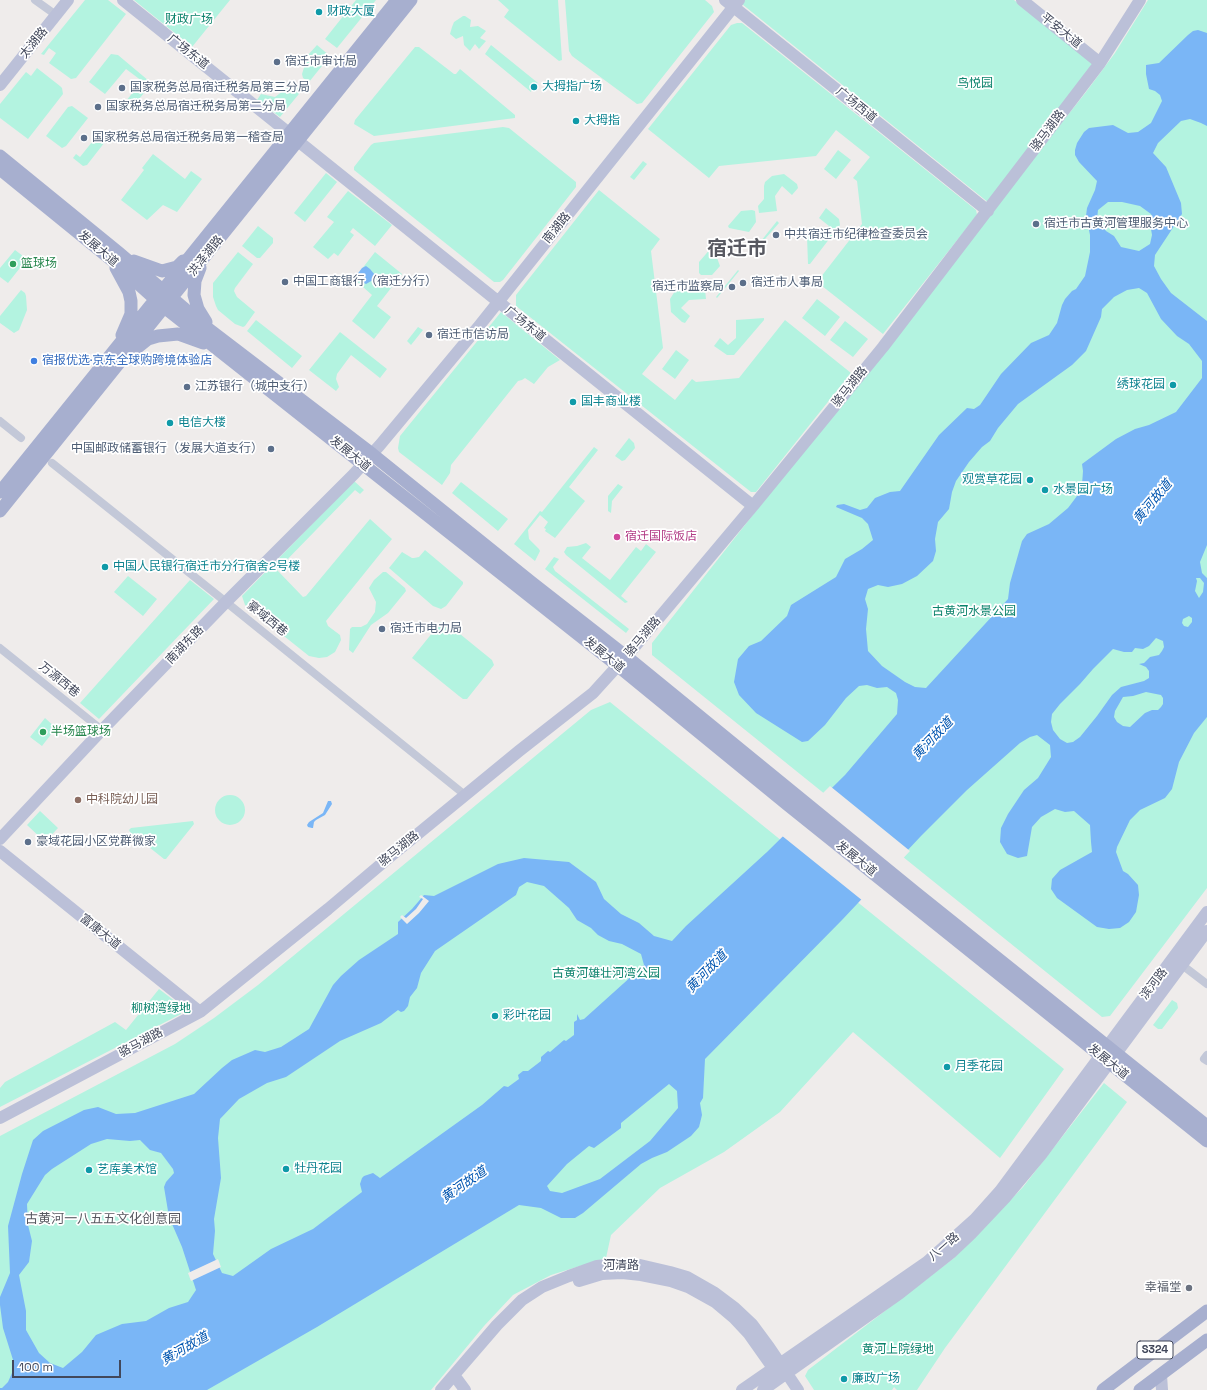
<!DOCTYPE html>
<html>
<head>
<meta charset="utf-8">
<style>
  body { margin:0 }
  #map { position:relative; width:1207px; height:1390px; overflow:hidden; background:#efeceb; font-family:"Space Grotesk",sans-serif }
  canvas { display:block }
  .scale { position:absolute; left:12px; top:1360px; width:109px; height:18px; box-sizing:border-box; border:2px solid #42485b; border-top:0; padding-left:5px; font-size:12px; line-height:14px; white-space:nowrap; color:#42485b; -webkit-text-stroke:3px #fff; paint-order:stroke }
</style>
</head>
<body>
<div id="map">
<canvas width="1207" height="1390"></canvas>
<div class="scale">100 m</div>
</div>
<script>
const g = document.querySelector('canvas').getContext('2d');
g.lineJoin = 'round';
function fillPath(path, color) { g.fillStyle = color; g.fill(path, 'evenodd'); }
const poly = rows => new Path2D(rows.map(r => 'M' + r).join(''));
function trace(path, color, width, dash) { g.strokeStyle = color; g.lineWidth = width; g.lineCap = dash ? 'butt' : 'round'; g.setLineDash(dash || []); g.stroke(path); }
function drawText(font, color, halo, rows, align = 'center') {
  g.font = font + ' "Space Grotesk","Noto Sans SC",sans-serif'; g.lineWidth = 3.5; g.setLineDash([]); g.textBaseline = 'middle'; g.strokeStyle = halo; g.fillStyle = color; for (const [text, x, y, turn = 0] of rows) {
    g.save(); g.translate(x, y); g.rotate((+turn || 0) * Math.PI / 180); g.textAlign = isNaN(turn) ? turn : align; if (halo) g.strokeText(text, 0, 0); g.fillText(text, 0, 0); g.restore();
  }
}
fillPath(poly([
  [85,0,108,0,126,14,76,78,71,79,49,63,56,53,49,48,44,55,41,54],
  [134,0,230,0,192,47],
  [356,0,376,0,337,48,325,39],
  [498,0,558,0,562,60,559,61,504,17,509,10],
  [565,0,705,0,712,6,714,12,642,103,637,104,572,56,569,51],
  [737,0,1014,0,1094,63,989,203],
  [1148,0,1207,0,1207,888,1110,1016,1102,1017,652,655,652,643,1086,92,1115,53],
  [463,16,465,16,471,20,470,27,478,26,486,31,480,38,486,41,479,49,475,44,470,51,464,45,463,36,456,39,450,34,452,27,454,22],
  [737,23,742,23,976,210,977,215,883,334,817,282,862,224,857,181,853,178,870,157,836,130,816,156,719,166,709,178,648,129,731,25],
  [317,45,330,56,309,82,303,78,302,74,308,55],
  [491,45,538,83,532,85,531,92,485,54],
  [415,47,419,47,454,74,456,74,460,69,515,115,515,118,374,136,354,124,355,120],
  [111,54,118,55,149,81,149,87,129,111,122,106,142,81,126,69,105,94,89,82],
  [37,68,60,86,62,88,63,94,28,139,0,118,0,104,26,72,31,76],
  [291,85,298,86,303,89,280,117,257,100,261,94,275,97],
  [72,106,88,118,66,146,62,148,46,136,68,107],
  [503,127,509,128,576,182,576,187,503,280,500,282,494,282,354,170,354,167,371,145,374,143],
  [100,132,108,138,87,165,83,166,73,158,76,154,80,157],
  [838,150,851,160,836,179,824,169],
  [153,154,185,179,191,171,202,179,177,212,163,205,147,220,121,200,144,170,142,168],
  [643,161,647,164,634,180,630,177],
  [326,173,337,182,305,222,294,213],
  [784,174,797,184,798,188,792,195,782,186,775,196,777,211,759,213,758,206,764,199,764,186,765,182,772,176],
  [599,190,660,239,651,251,663,348,642,374,675,400,692,379,696,382,739,378,785,320,851,373,756,492,751,492,516,306,516,295],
  [348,191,392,225,375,246,353,228,350,232,354,235,338,256,334,253,328,259,313,247,334,222,327,217],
  [826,208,839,219,840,225,810,264,808,264,807,236,820,234,829,226,819,218],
  [752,210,755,211,756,222,749,232,729,228,728,226,741,211],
  [777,221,779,223,758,247,757,246],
  [258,226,273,238,273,243,260,258,257,258,242,246],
  [712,247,713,247,720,266,712,275,701,275,699,273,699,262],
  [15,250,27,259,8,283,0,277,0,268],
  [238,252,253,264,235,288,234,291,237,297,255,312,245,326,243,327,235,324,218,310,216,306,213,297,213,283],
  [375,252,402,274,377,306,391,317,374,339,352,321,372,295,354,279],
  [738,270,739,271,717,298,716,297],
  [696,280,704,280,706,299,689,300,681,308,690,316,685,323,682,322,671,312,670,299,675,291,691,288],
  [21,290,25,293,26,296,27,310,19,330,14,333,0,323,0,316],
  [817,299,840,317,825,336,802,318],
  [501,312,560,360,548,367,534,384,525,378,522,380,518,381,451,465,450,473,442,485,399,452,398,448,400,436],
  [764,318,764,320,734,355,727,355,714,346,720,338,728,345,736,338,736,320],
  [256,320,302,356,292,368,247,331],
  [845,321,868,339,853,357,830,340],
  [418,327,423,330,411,345,407,341],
  [340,332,387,369,380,378,351,355,337,374,336,379,339,387,336,391,309,370],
  [676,350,689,360,675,379,662,369],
  [629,438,634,443,635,448,625,460,622,461,615,456],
  [594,447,598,450,569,487,585,501,555,538,545,531,546,529,544,528,548,522,540,515,528,530,529,539,539,549,540,551,535,561,514,544,540,511,542,512],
  [354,481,364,490,360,494,355,490,277,570,303,597,306,596,370,519,392,539,326,621,328,626,340,635,341,640,335,652,327,657,319,658,309,656,245,605,242,596],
  [461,482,508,519,498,531,452,493],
  [618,484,623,487,612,501,611,513,608,511,608,496],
  [586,543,591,547,582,558,610,580,636,547,641,551,646,544,656,552,621,596,628,602,625,603,566,555,564,552,567,547,577,546],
  [425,550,463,582,463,584,446,606,441,609,433,606,389,568,402,552,412,558,414,558,419,557],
  [554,557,559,559,553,567,555,571,629,629,626,633,545,569],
  [383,572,386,572,405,588,406,591,388,613,371,625,353,653,349,650,350,629,352,627,361,627,367,624,375,612,376,602,369,588,374,580],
  [128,576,157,599,143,616,114,592],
  [190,580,214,599,99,719,80,703],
  [444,621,492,660,494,665,467,699,463,699,459,696,412,658,441,622],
  [610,702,1064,1069,1000,1158,853,1032,780,1112,724,1152,660,1188,611,1235,606,1258,551,1275,513,1295,484,1326,431,1390,0,1390,0,1136,175,1044,214,1018,258,985,591,710],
  [45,718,56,728,42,746,30,737],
  '215 810a15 15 0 1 1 30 0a15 15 0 1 1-30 0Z',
  [40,811,58,828,45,842,27,825],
  [193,821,194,824,166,859,164,859,130,832,129,830,131,828],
  [159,989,180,1005,181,1014,0,1107,0,1088,5,1082,115,1022,126,1030],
  [1172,1000,1177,1003,1178,1008,1162,1029,1158,1029,1153,1025],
  [1104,1083,1127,1102,945,1348,917,1390,897,1390,894,1387,892,1390,814,1390,805,1376,808,1370,954,1258,1023,1187]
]), '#b3f3e0');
fillPath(poly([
  [1198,30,1207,33,1207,126,1201,123,1190,119,1181,121,1158,143,1153,153,1166,167,1181,203,1182,214,1155,255,1154,266,1161,279,1171,293,1207,321,1207,545,1200,562,1202,573,1207,578,1207,717,1194,733,1179,762,1172,789,1165,798,1140,810,1130,820,1117,847,1116,852,1123,871,1128,874,1138,885,1139,895,1136,912,1129,922,1120,928,1109,929,1097,927,1057,898,1051,889,1052,879,1060,870,1092,852,1091,842,1090,825,1074,811,1065,812,1055,809,1041,817,1032,827,1027,856,1018,858,1007,854,1000,842,1001,828,1008,814,1024,790,1038,778,1051,757,1050,745,1037,735,1030,737,1020,743,967,790,921,836,842,920,705,1059,703,1098,700,1103,702,1115,699,1127,691,1136,667,1152,652,1158,641,1164,583,1213,575,1218,561,1218,541,1208,519,1205,317,1327,207,1390,0,1390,0,1388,2,1388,8,1382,12,1373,14,1363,3,1328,0,1305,0,1297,10,1273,8,1226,22,1174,33,1140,43,1131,84,1110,98,1107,116,1114,135,1113,194,1094,222,1068,232,1060,255,1050,265,1052,281,1047,309,1029,333,985,341,976,359,960,398,934,398,922,412,909,424,895,434,896,498,864,524,858,569,862,596,882,604,899,621,914,639,923,654,936,672,941,686,926,767,852,845,775,897,714,898,700,896,693,887,687,877,688,867,685,859,686,846,698,825,725,808,741,802,742,756,713,739,695,734,682,738,659,749,646,761,641,787,616,791,605,836,577,845,559,862,549,873,540,868,524,862,518,836,507,837,505,844,504,860,510,867,508,875,498,890,492,900,491,939,435,967,408,974,409,980,405,1001,374,1031,343,1049,335,1057,323,1062,305,1065,299,1072,291,1076,289,1085,276,1090,252,1090,235,1086,216,1087,208,1095,190,1097,181,1079,162,1075,155,1075,150,1077,143,1084,132,1089,128,1113,125,1128,133,1138,132,1151,123,1162,101,1160,95,1155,91,1149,89,1146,74,1146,65,1159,63,1188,35,1193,31],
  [1108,202,1122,202,1140,206,1151,214,1154,221,1151,229,1152,235,1150,244,1139,251,1121,247,1114,236,1106,231,1097,219,1098,210],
  [1139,288,1147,293,1161,319,1177,336,1189,344,1202,361,1202,378,1176,412,1149,425,1135,429,1116,439,1082,464,1083,471,1082,485,1077,496,1068,508,1049,524,1027,534,1022,541,1010,583,1008,599,926,688,915,687,905,682,882,666,868,651,866,629,868,609,865,599,868,589,878,585,888,587,902,584,917,576,933,561,936,551,935,539,938,522,949,509,952,492,956,481,969,462,982,447,990,441,998,428,1018,404,1072,365,1086,351,1101,317,1102,309,1114,297,1127,290],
  [1196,578,1200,578,1204,583,1203,592,1199,598,1195,591,1197,581],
  [1189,616,1192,618,1192,622,1188,627,1184,626,1182,623,1183,619],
  [1156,638,1163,641,1164,647,1162,651,1159,655,1150,657,1144,663,1139,664,1146,667,1149,671,1149,678,1144,681,1121,687,1112,695,1097,716,1080,737,1073,742,1067,743,1060,739,1053,730,1051,722,1052,714,1060,704,1080,684,1093,669,1113,649,1124,652,1132,652,1135,648,1143,649,1149,646],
  [1146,692,1161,695,1163,698,1163,704,1161,707,1158,710,1152,710,1145,713,1130,727,1123,726,1117,722,1114,717,1115,711,1123,697,1133,696],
  [527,882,544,886,569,908,577,920,591,928,598,935,609,941,622,944,641,954,644,965,584,1019,580,1020,577,1014,577,1020,574,1022,574,1035,566,1041,564,1040,550,1052,548,1051,541,1057,541,1061,528,1071,523,1071,518,1075,519,1079,508,1087,504,1086,482,1105,380,1178,373,1173,364,1176,362,1178,360,1184,362,1192,313,1229,271,1249,233,1276,222,1273,213,1254,215,1231,214,1219,221,1178,218,1138,220,1119,239,1099,267,1083,286,1077,340,1041,381,1023,398,1010,401,1012,404,1011,408,1006,410,997,417,988,421,973,435,951,516,895,519,887],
  [669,1084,677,1091,678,1108,650,1141,600,1179,562,1193,550,1191,547,1186,567,1164,589,1146,594,1148,621,1128,621,1123],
  [107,1139,130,1141,140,1140,150,1150,161,1153,173,1169,174,1173,166,1182,164,1187,169,1217,182,1247,196,1290,188,1302,169,1308,146,1321,122,1324,96,1335,82,1352,63,1368,50,1363,39,1353,26,1330,26,1311,19,1275,29,1262,32,1241,28,1225,27,1204,45,1175,52,1169,91,1144],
  [366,266,370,269,375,275,375,278,373,280,366,284,359,281,356,276,362,268],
  [328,801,331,801,332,804,325,815,316,820,314,822,313,828,312,828,308,827,307,825,309,822,323,813]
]), '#7ab6f6');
fillPath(poly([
  [830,786,910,851,863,901,781,835],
  [421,895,429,901,419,913,407,924,400,917,402,915,406,918,416,909,423,899,419,897],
  [218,1259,221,1267,191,1281,188,1273]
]), '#efeceb');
trace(poly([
  [35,0,56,15],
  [0,421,21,438],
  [52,463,226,602,465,795],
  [0,648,102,730],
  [1182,965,1207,984],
  [1207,1055,1204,1059,1207,1061]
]), '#c3c8d8', 8);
trace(poly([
  [123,0,290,134],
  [725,0,988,211],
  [1022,0,1100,63],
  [0,85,68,0],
  [298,141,753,506],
  [0,839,102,730,226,602,354,474,380,445,479,326,739,0],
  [0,851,200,1012],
  [0,1118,200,1012,328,909,386,860,519,751,593,693,632,650,753,506,883,347,1100,63,1140,0],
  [579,1281,602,1274,622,1273,641,1275,671,1281,688,1287,715,1302,734,1318,749,1334,778,1375],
  [454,1375,465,1390],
  [1161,1375,1162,1390],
  [441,1390,497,1325,522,1300,542,1287,569,1276,597,1266,615,1264,640,1265,670,1272,687,1277,715,1293,735,1308,752,1324,769,1347,798,1390],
  [742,1390,927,1262,975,1219,1000,1191,1207,912],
  [763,1390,900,1293,952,1252,971,1234,1005,1198,1041,1155,1207,931]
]), '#bbc0d8', 12);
trace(poly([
  [0,156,119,253,207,328,372,454,531,582,627,657,916,893,1207,1126],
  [0,169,113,261,164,307,618,666,788,805,1207,1141],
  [134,261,162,271,177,267,183,261],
  [116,268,129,292,131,301,131,314,122,335],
  [200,268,195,281,194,295,198,309,206,322],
  [138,347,148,339,158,336,178,334,203,343],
  [0,492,397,0],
  [0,511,411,0],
  [1103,1390,1207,1311],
  [1140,1390,1207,1340]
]), '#a7afcf', 13);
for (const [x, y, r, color] of [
  [319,12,4,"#0f9aa8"],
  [277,62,4,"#5c6f8a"],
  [534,87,4,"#0f9aa8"],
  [122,88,4,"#5c6f8a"],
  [98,107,4,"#5c6f8a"],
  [576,121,4,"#0f9aa8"],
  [84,138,4,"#5c6f8a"],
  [1036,224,4,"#5c6f8a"],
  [776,235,4,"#5c6f8a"],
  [13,264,4,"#2e9e5b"],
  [285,282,4,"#5c6f8a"],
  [743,283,4,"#5c6f8a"],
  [732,287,4,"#5c6f8a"],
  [429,335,4,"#5c6f8a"],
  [34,361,4,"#3f7fe0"],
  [1173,385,4,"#0f9aa8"],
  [187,387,4,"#5c6f8a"],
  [573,402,4,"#0f9aa8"],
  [170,423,4,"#0f9aa8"],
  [271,449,4,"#5c6f8a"],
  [1030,480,4,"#0f9aa8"],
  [1045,490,4,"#0f9aa8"],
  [617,537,4,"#d1479c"],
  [105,567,4,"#0f9aa8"],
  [382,629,4,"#5c6f8a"],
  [43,732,4,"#2e9e5b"],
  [78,800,4,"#8d6e63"],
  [28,842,4,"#5c6f8a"],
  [495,1016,4,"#0f9aa8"],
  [947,1067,4,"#0f9aa8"],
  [286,1169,4,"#0f9aa8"],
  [89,1170,4,"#0f9aa8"],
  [1189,1288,4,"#6b7280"],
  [844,1379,4,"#0f9aa8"]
]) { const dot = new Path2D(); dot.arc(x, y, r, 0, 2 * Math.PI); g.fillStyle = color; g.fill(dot); trace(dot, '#fff', 1.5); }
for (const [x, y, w] of [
  [1155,1350,36]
]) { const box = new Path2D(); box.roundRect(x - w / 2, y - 9, w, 18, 3); g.fillStyle = '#fff'; g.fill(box); trace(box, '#42485b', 1); }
drawText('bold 11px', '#42485b', null, [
  ["S324",1155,1350]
]);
drawText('12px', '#0d838f', '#fff', [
  ["财政大厦",327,12],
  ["大拇指广场",542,87],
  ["大拇指",584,121],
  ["绣球花园",1165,385,"right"],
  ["国丰商业楼",581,402],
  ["电信大楼",178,423],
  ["观赏草花园",1022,480,"right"],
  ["水景园广场",1053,490],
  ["中国人民银行宿迁市分行宿舍2号楼",113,567],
  ["彩叶花园",503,1016],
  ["月季花园",955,1067],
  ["牡丹花园",294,1169],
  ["艺库美术馆",97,1170],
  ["廉政广场",852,1379]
], 'left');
drawText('12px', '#0c836c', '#fff', [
  ["财政广场",189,20],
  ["鸟悦园",975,84],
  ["古黄河水景公园",974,612],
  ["古黄河雄壮河湾公园",606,974],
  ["柳树湾绿地",161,1009],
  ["黄河上院绿地",898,1350]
]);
drawText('12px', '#42485b', '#fff', [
  ["平安大道",1061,31,39],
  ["太湖路",34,43,-51],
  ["广场东道",188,52,38],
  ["广场西道",856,105,39],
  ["骆马湖路",1048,131,-53],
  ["南湖路",557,228,-51],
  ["发展大道",98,249,40],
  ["洪泽湖路",206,256,-51],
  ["广场东道",525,324,39],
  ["骆马湖路",850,387,-51],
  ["发展大道",350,454,39],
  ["豪域西巷",267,619,39],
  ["骆马湖路",643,637,-50],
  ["南湖东路",185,645,-46],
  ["发展大道",604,655,39],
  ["万源西巷",59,680,39],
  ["骆马湖路",399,849,-39],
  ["发展大道",856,859,39],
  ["富康大道",100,932,39],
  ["滨河路",1154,984,-53],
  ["骆马湖路",141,1043,-28],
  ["发展大道",1108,1062,39],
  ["八一路",944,1247,-41],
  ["河清路",621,1266]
]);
drawText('12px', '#4e5e75', '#fff', [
  ["宿迁市审计局",285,62],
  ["国家税务总局宿迁税务局第三分局",130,88],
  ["国家税务总局宿迁税务局第二分局",106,107],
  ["国家税务总局宿迁税务局第一稽查局",92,138],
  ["宿迁市古黄河管理服务中心",1044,224],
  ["中共宿迁市纪律检查委员会",784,235],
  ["中国工商银行（宿迁分行）",293,282],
  ["宿迁市人事局",751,283],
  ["宿迁市监察局",724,287,"right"],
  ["宿迁市信访局",437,335],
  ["江苏银行（城中支行）",195,387],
  ["中国邮政储蓄银行（发展大道支行）",263,449,"right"],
  ["宿迁市电力局",390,629],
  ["豪域花园小区党群微家",36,842]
], 'left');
drawText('12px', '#27864d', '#fff', [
  ["篮球场",21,264],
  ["半场篮球场",51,732]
], 'left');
drawText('12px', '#366cbe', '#fff', [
  ["宿报优选·京东全球购跨境体验店",42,361]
], 'left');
drawText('12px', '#b23c85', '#fff', [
  ["宿迁国际饭店",625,537]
], 'left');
drawText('12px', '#785e54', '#fff', [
  ["中科院幼儿园",86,800]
], 'left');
drawText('12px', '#5b616d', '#fff', [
  ["幸福堂",1181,1288]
], 'right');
drawText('italic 13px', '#0055b0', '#fff', [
  ["黄河故道",1153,502,-50],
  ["黄河故道",933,739,-46],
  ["黄河故道",707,972,-46],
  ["黄河故道",464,1185,-35],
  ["黄河故道",185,1349,-30]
]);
drawText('13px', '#585961', '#fff', [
  ["古黄河一八五五文化创意园",103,1219]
]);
drawText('bold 20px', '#585961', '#fff', [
  ["宿迁市",737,250]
]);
</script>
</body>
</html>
